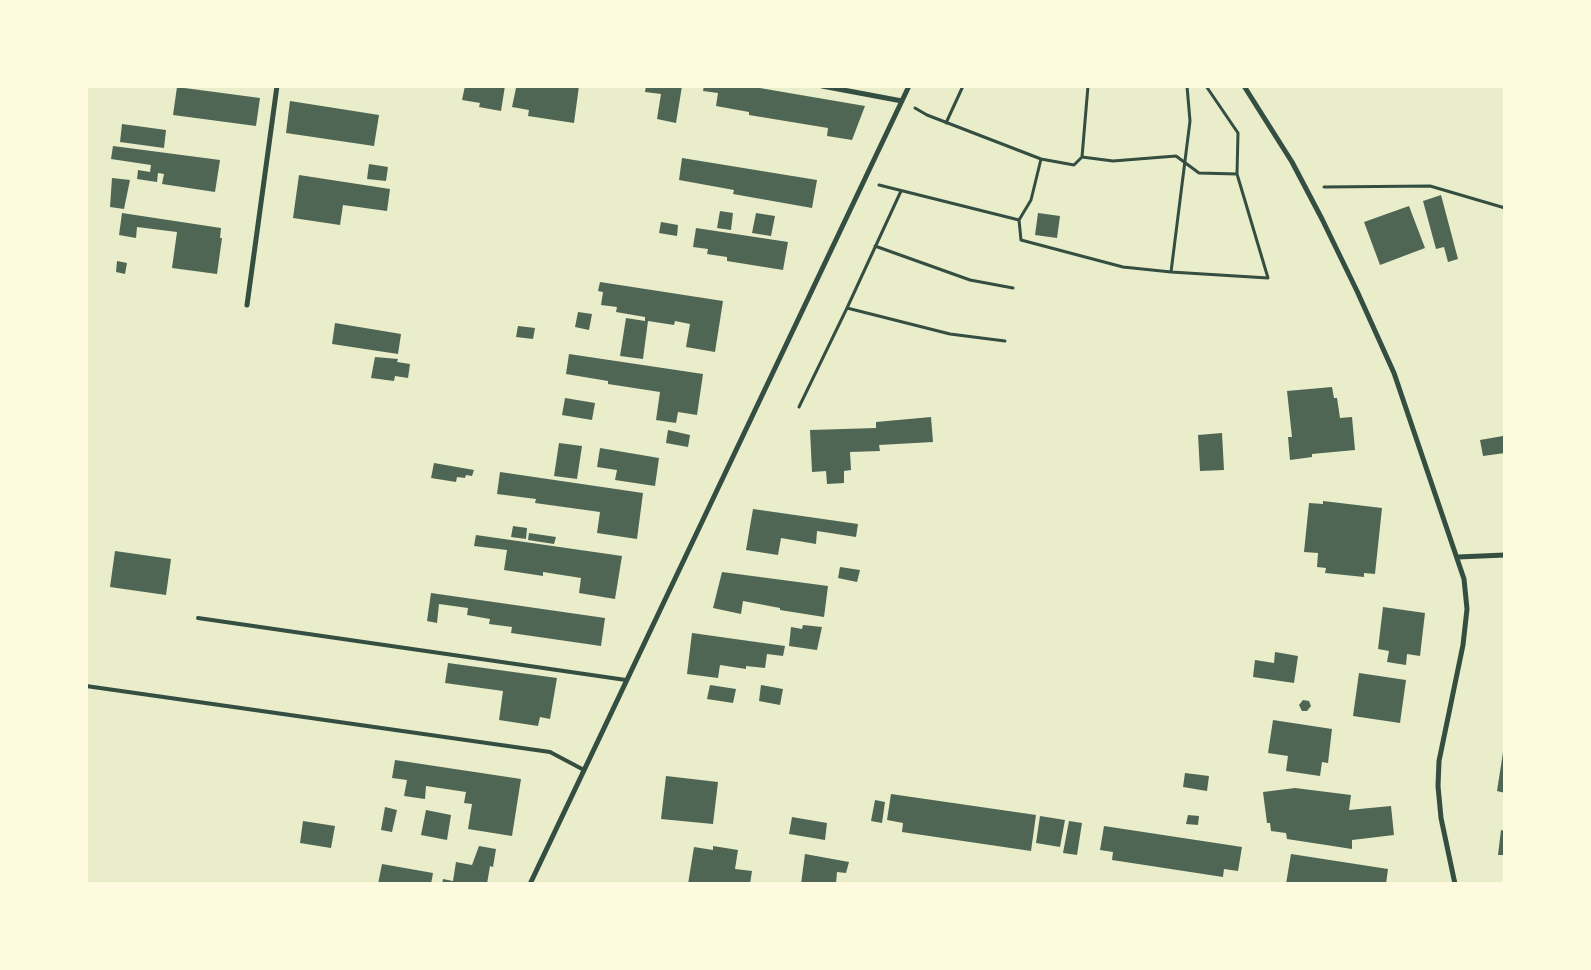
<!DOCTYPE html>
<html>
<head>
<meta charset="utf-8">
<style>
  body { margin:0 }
  #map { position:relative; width:1591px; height:970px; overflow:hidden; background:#e9edc9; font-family:"IBM Plex Serif",serif }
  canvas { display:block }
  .frame { position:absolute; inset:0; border:88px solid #fefae0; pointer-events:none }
</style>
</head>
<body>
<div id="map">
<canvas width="1591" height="970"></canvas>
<div class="frame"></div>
</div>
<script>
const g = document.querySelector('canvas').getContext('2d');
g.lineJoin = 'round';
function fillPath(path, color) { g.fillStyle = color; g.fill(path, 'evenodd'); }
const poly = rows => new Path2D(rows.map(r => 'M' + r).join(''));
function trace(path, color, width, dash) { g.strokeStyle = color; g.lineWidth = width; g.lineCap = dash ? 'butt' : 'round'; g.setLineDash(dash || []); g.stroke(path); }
fillPath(poly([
  [465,86,505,86,501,111,479,107,480,103,462,100],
  [523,86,579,86,574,123,528,116,529,110,512,107,516,88,522,88],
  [646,86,682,86,676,123,657,119,661,94,645,92],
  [704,86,748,86,865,106,852,140,827,136,828,128,749,115,749,112,716,106,718,93,703,91],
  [177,87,260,98,256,126,173,115],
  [290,101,379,115,374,146,286,133],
  [122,124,166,130,164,148,120,142],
  [113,146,220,160,215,192,162,184,164,174,158,173,157,182,137,179,138,170,150,172,151,165,111,159],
  [682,158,817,180,812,208,733,194,734,190,679,180],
  [369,164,388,167,386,181,367,179],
  [299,175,390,189,387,211,343,205,340,225,293,218],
  [112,178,130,180,124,209,110,207],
  [1441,195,1458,259,1448,262,1444,247,1436,249,1423,201],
  [1409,206,1425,248,1380,265,1364,222],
  [720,211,733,213,731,230,717,228],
  [122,213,221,228,220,238,222,238,217,274,172,268,177,232,137,227,136,238,119,235],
  [756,213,775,216,771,236,752,233],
  [1038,213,1060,216,1057,238,1035,235],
  [661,222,678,225,677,236,659,233],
  [696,228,788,242,783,270,727,261,727,257,707,254,708,249,693,247],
  [117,261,127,263,125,274,116,272],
  [600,282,723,301,715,352,686,347,690,324,675,321,674,325,648,321,643,359,620,356,626,318,645,321,645,317,616,312,617,307,601,305,603,292,598,291],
  [578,312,592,314,589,330,575,327],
  [335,323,401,334,398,354,332,344],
  [518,326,535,328,533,339,516,337],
  [569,354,703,374,697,415,678,412,676,423,656,420,660,392,608,384,608,381,566,374],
  [375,357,398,359,397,362,410,364,408,378,395,376,394,381,371,378],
  [1332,387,1334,398,1337,398,1340,418,1352,417,1355,450,1312,454,1312,457,1290,460,1288,437,1292,437,1287,391],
  [565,398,595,403,592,420,562,415],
  [931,417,933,442,879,445,880,451,850,452,851,470,844,471,844,483,827,484,826,471,812,472,810,430,876,428,876,422],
  [668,430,690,435,688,447,666,443],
  [1222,433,1224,470,1200,471,1198,435],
  [1503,436,1505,453,1483,456,1480,440],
  [559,443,582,446,577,479,554,476],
  [600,448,659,458,655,486,615,480,617,470,597,467],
  [434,463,474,470,472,476,466,475,465,478,457,477,456,482,431,478],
  [500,472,643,493,637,539,597,533,600,512,535,503,536,499,497,494],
  [1323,501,1382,508,1375,574,1364,573,1364,577,1325,573,1326,568,1317,567,1318,553,1304,552,1309,503,1323,504],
  [753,509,858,524,856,537,817,531,816,544,781,538,778,555,746,550],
  [513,526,527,528,526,539,511,537],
  [529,533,556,537,554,544,528,540],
  [476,535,622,556,615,599,579,593,581,578,543,572,543,576,504,570,507,550,474,546],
  [115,551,171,559,166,595,110,587],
  [840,567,860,570,857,582,838,578],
  [722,572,828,586,824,617,780,610,780,608,743,601,741,614,713,608],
  [431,593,605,618,601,646,511,633,512,627,489,624,490,619,467,615,468,608,439,604,437,623,427,621],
  [1383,607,1425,613,1420,656,1407,654,1406,665,1387,662,1389,651,1378,649],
  [803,625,822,627,817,650,789,646,791,627,802,629],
  [692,633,785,646,783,656,767,654,765,668,746,666,746,669,720,665,718,678,687,674],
  [1275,652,1298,656,1294,683,1253,677,1255,660,1274,663],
  [448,663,557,678,550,719,540,717,538,726,499,720,503,691,445,683],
  [1359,673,1406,680,1400,723,1353,716],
  [710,685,736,689,733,703,707,699],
  [761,685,783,689,780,705,759,701],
  [1303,700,1309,701,1311,706,1307,711,1302,711,1299,705],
  [1273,720,1332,729,1328,763,1322,762,1320,776,1286,771,1288,756,1268,753],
  [1504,746,1505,746,1505,793,1497,791],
  [395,760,521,779,512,836,468,829,472,804,464,803,466,792,426,786,425,799,404,796,407,780,392,778],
  [1185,773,1209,776,1207,791,1183,787],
  [666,776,718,782,713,824,661,819],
  [1295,788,1351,795,1349,810,1391,806,1394,835,1352,840,1352,849,1287,839,1286,833,1271,831,1270,823,1267,823,1263,792],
  [891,794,1036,815,1031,851,902,832,903,823,887,820],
  [875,800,885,802,882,823,871,821],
  [385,807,397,810,392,832,381,830],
  [426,810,451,815,447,840,421,835],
  [1188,815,1199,816,1198,825,1186,824],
  [1040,816,1065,820,1060,847,1036,843],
  [792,817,827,823,825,840,789,834],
  [303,821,335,826,331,848,300,843],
  [1069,821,1082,823,1077,855,1063,853],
  [1104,826,1242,847,1238,871,1224,869,1223,877,1112,860,1113,852,1100,850],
  [1501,830,1505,831,1505,855,1498,855],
  [479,846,496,849,493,867,490,866,487,884,442,884,443,879,453,881,456,862,472,865],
  [713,846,738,850,735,869,752,871,750,884,688,884,694,847,713,850],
  [805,854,849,862,846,873,837,872,836,884,801,884],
  [1291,854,1388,869,1386,884,1286,884],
  [382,864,433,873,431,884,378,884]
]), '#4f6655');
trace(poly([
  [915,108,927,115,1041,159,1074,165,1082,157,1088,86],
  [946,123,963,86],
  [1082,157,1113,161,1176,156,1199,173,1237,174],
  [1041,159,1031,200,1019,220,1021,240,1123,267,1171,272,1190,121,1187,86],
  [879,185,1019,220],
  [1324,187,1430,186,1505,208],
  [901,191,847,308,950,334,1005,341],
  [875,246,970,280,1013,288],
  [1171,272,1268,278,1237,174,1238,133,1206,86],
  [799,407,847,308]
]), '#344e41', 3);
trace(poly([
  [198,618,626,680],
  [86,686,550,752,584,770]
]), '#344e41', 4);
trace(poly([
  [822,86,902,101],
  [1244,86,1292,162,1322,219,1357,291,1394,373,1464,579,1467,609,1463,645,1439,761,1438,786,1441,818,1455,884],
  [247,305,277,86],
  [1458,557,1505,555],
  [530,884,909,86]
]), '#344e41', 5);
</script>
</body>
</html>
